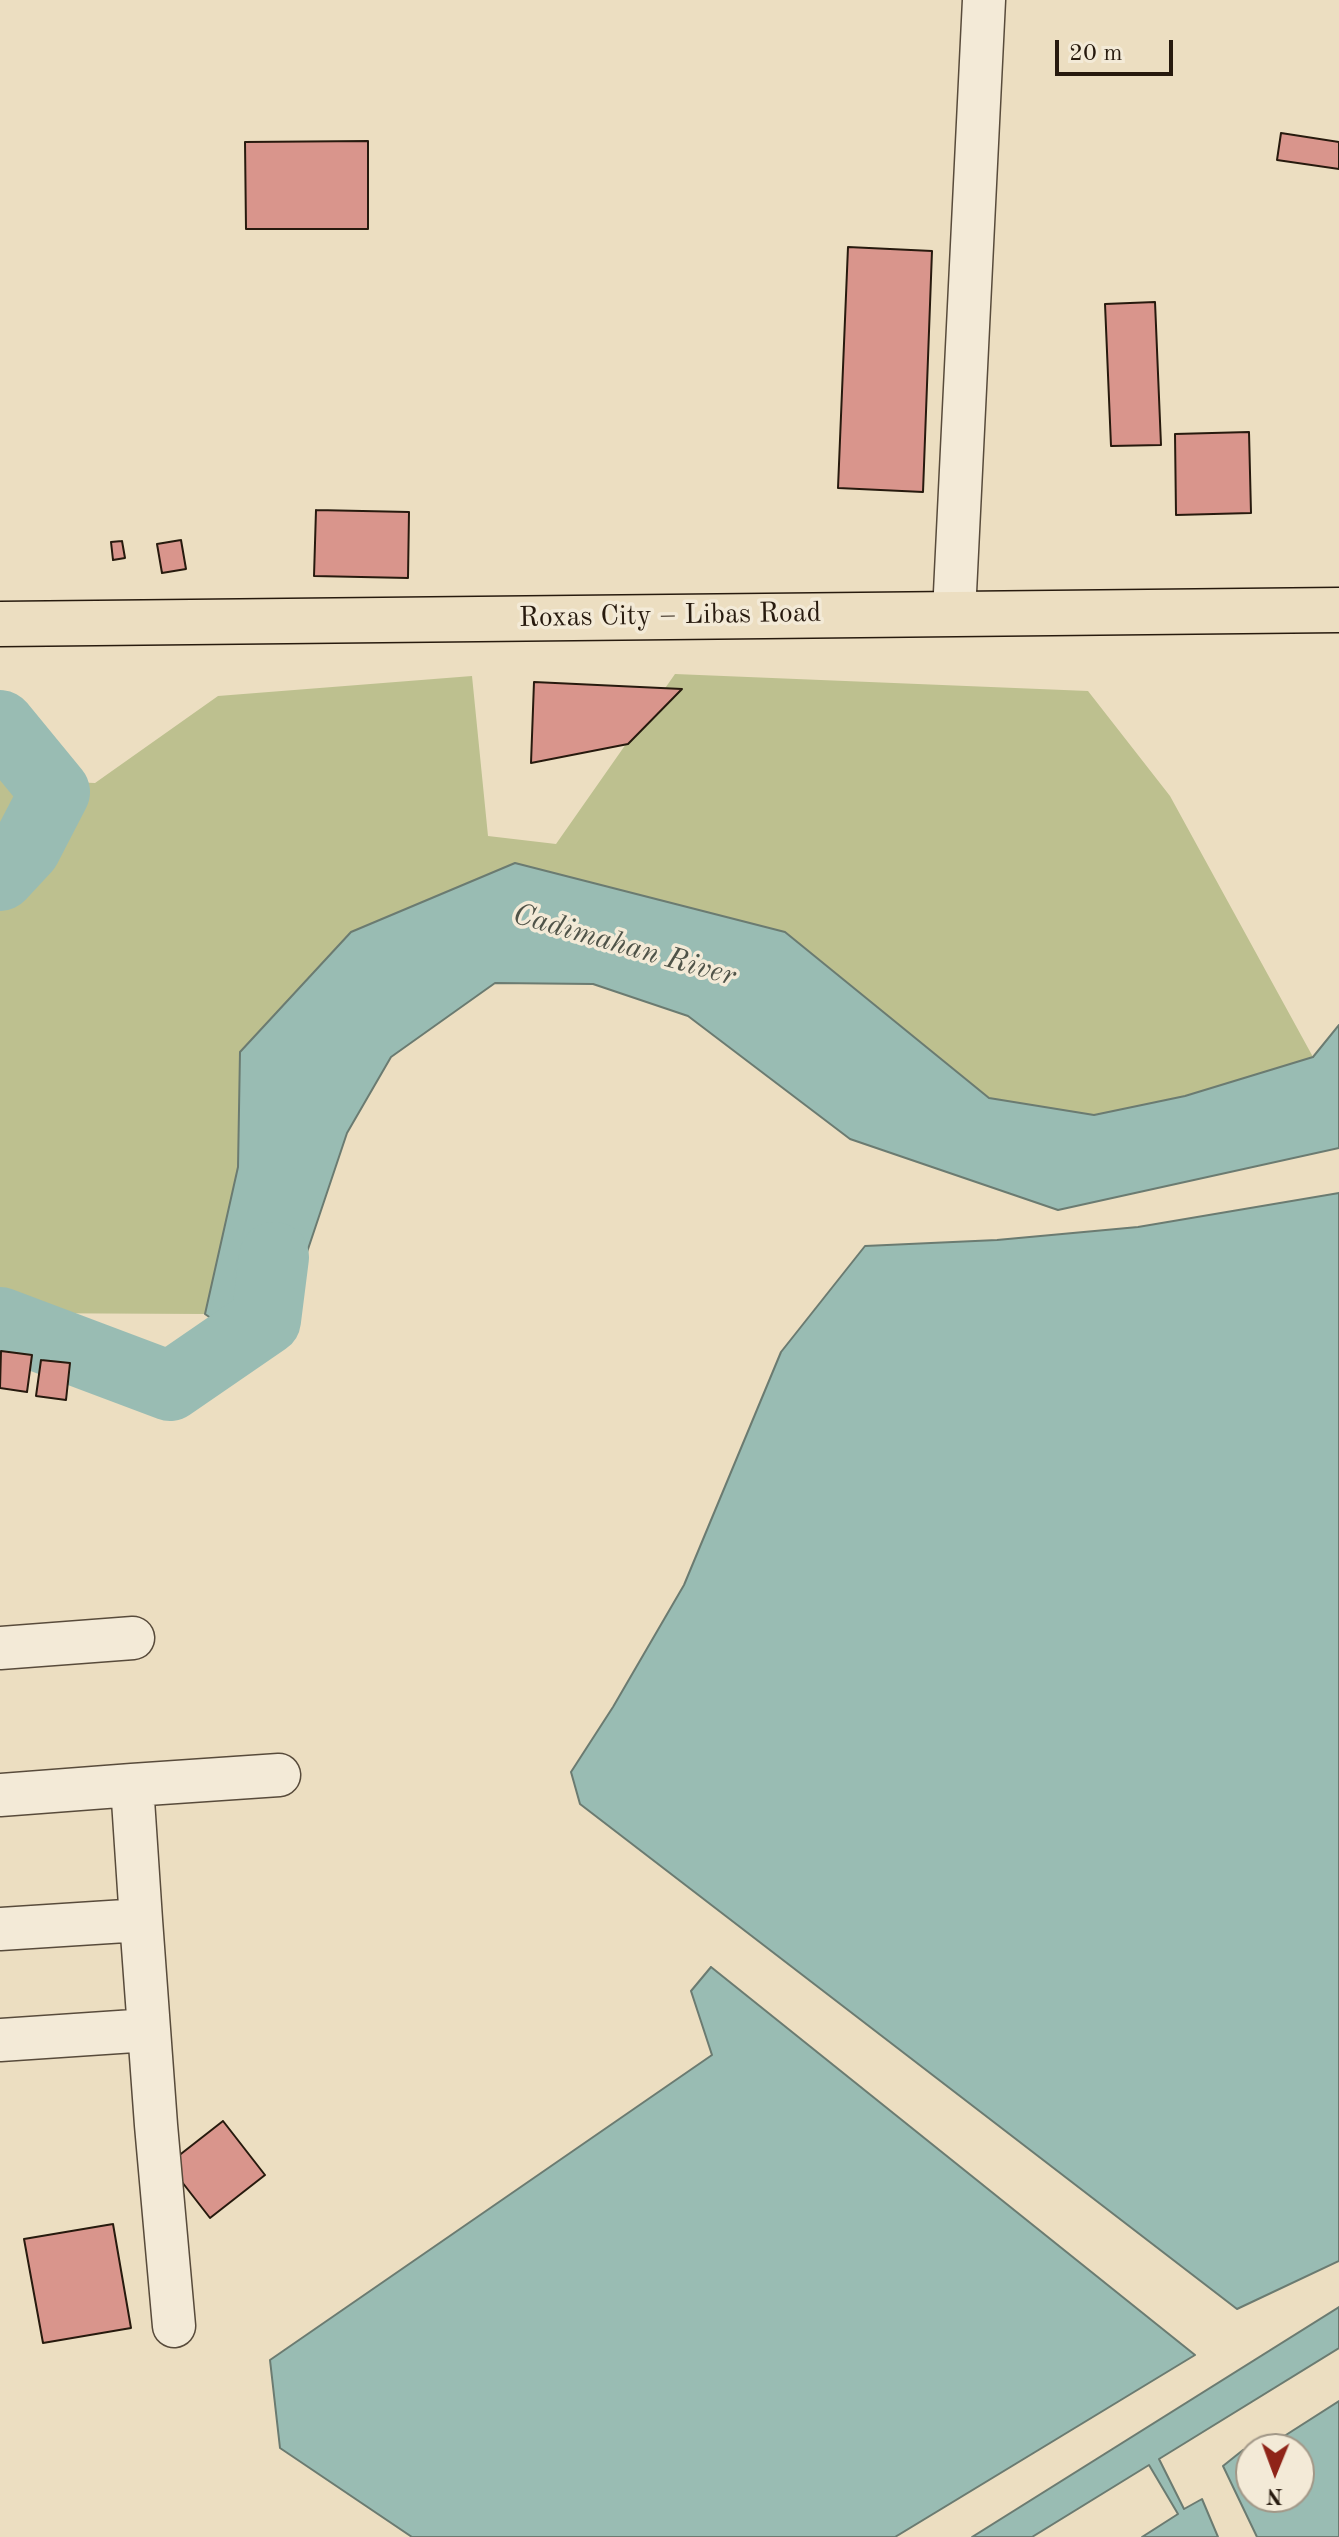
<!DOCTYPE html>
<html>
<head>
<meta charset="utf-8">
<style>
  body { margin:0 }
  #map { position:relative; width:1339px; height:2537px; overflow:hidden; background:#ecdec1; font-family:"Old Standard TT",serif }
  canvas { display:block }
  .north { position:absolute; left:1235px; top:2433px; width:80px; height:80px; box-sizing:border-box; background:#f3ead7; border:2px solid #a19787; border-radius:50%; rotate:181deg; font-size:22px; font-weight:700; line-height:32px; text-align:center; color:#271a0e }
  .north::after { content:''; display:block; margin:auto; width:28px; height:36px; background:#8f2418; clip-path:polygon(50% 0,100% 100%,50% 72%,0 100%) }
  .scale { position:absolute; left:1055px; top:40px; width:118px; height:36px; box-sizing:border-box; border:4px solid #271a0e; border-top:0; padding-left:10px; font-size:24px; line-height:28px; white-space:nowrap; color:#271a0e; -webkit-text-stroke:6px #f3ead7; paint-order:stroke }
</style>
</head>
<body>
<div id="map">
<canvas width="1339" height="2537"></canvas>
<div class="north">N</div>
<div class="scale">20 m</div>
</div>
<script>
const g = document.querySelector('canvas').getContext('2d');
g.lineJoin = 'round';
function fillPath(path, color) { g.fillStyle = color; g.fill(path, 'evenodd'); }
const poly = rows => new Path2D(rows.map(r => 'M' + r).join(''));
function trace(path, color, width, dash) { g.strokeStyle = color; g.lineWidth = width; g.lineCap = dash ? 'butt' : 'round'; g.setLineDash(dash || []); g.stroke(path); }
function drawText(font, color, halo, rows, align = 'center') {
  g.font = font + ' "Old Standard TT",serif'; g.lineWidth = 7; g.setLineDash([]); g.textBaseline = 'middle'; g.strokeStyle = halo; g.fillStyle = color; for (const [text, x, y, turn = 0] of rows) {
    g.save(); g.translate(x, y); g.rotate((+turn || 0) * Math.PI / 180); g.textAlign = isNaN(turn) ? turn : align; if (halo) g.strokeText(text, 0, 0); g.fillText(text, 0, 0); g.restore();
  }
}
fillPath(poly([
  [675,674,1088,691,1170,796,1313,1057,1185,1096,1094,1115,989,1098,785,932,515,863,240,1052,238,1167,205,1314,0,1313,0,779,95,783,218,696,472,676,488,836,556,844]
]), '#bdc08f');
const water = poly([
  [515,863,785,932,989,1098,1094,1115,1185,1096,1313,1057,1339,1025,1339,1148,1058,1210,850,1139,688,1016,593,984,495,983,391,1057,347,1133,302,1267,261,1354,205,1314,238,1167,240,1052,351,932,515,863],
  [1339,1193,1339,2261,1237,2309,580,1804,571,1772,613,1707,684,1585,781,1352,865,1246,997,1240,1138,1227,1339,1193],
  [711,1967,1195,2355,895,2537,412,2537,280,2448,270,2360,712,2055,691,1991,711,1967],
  [1339,2307,1339,2348,1159,2459,1184,2509,1202,2499,1218,2537,1142,2537,1178,2514,1149,2465,1032,2537,972,2537,1339,2307],
  [1339,2401,1339,2537,1257,2537,1223,2466,1243,2450,1251,2454,1251,2497,1299,2497,1299,2449,1264,2449,1339,2401]
]);
fillPath(water, '#99bcb3');
trace(water, '#6b7b71', 2);
trace(poly([
  [0,725,55,792,26,848,0,876],
  [0,1322,170,1386,266,1320,274,1257]
]), '#99bcb3', 70);
const building = poly([
  [1281,133,1339,142,1339,169,1277,160,1281,133],
  [368,141,368,229,246,229,245,142,368,141],
  [848,247,932,251,923,492,838,488,848,247],
  [1155,302,1161,445,1111,446,1105,304,1155,302],
  [1249,432,1251,513,1176,515,1175,434,1249,432],
  [316,510,409,512,408,578,314,576,316,510],
  [181,540,186,569,162,573,157,544,181,540],
  [122,541,125,558,113,560,111,542,122,541],
  [534,682,682,689,628,744,531,763,534,682],
  [1,1351,32,1355,27,1392,0,1388,1,1351],
  [41,1360,70,1363,66,1400,36,1396,41,1360],
  [223,2121,265,2175,210,2218,168,2164,223,2121],
  [113,2224,131,2328,43,2343,24,2239,113,2224]
]);
fillPath(building, '#d9958c');
trace(building, '#271a0e', 2);
const minor = poly([
  [954,613,984,0],
  [0,1648,133,1638],
  [0,1795,132,1785],
  [141,1920,156,2125,174,2326],
  [0,1929,141,1920,132,1785,279,1775],
  [0,2040,149,2030]
]);
const major = poly([
  [0,624,1339,610]
]);
trace(minor, '#584b3b', 45);
trace(major, '#271a0e', 47);
trace(minor, '#f3ead7', 42);
trace(major, '#ecdec1', 44);
drawText('28px', '#271a0e', '#f3ead7', [
  ["Roxas City – Libas Road",670,616,-1]
]);
drawText('italic 30px', '#4f5348', '#f3ead7', [
  ["Cadimahan River",624,946,16]
]);
</script>
</body>
</html>
